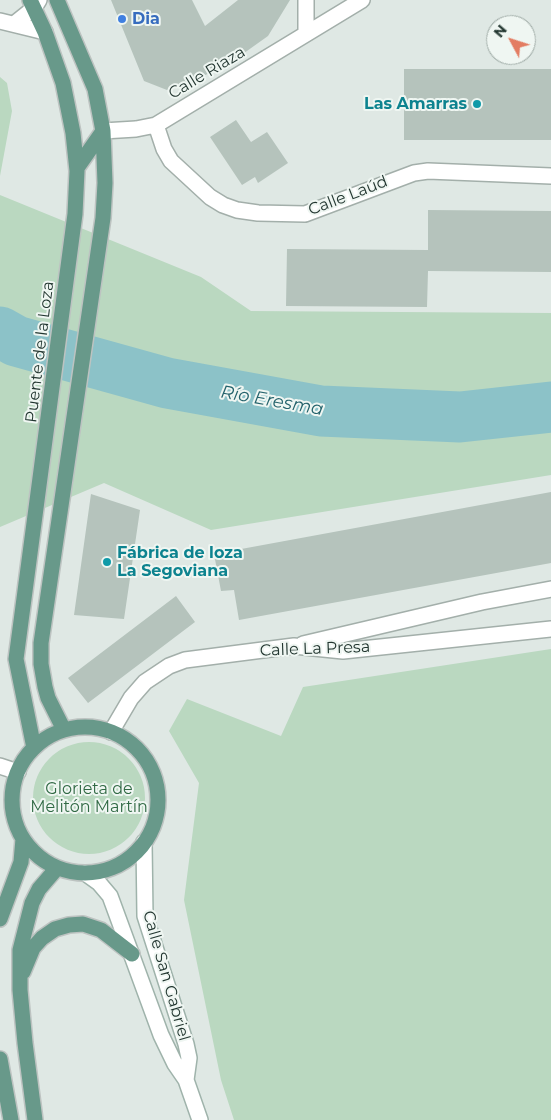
<!DOCTYPE html>
<html>
<head>
<meta charset="utf-8">
<style>
  body { margin:0 }
  #map { position:relative; width:551px; height:1120px; overflow:hidden; background:#dfe8e4; font-family:Montserrat,sans-serif }
  canvas { display:block }
  .north { position:absolute; left:486px; top:15px; width:50px; height:50px; box-sizing:border-box; background:#eff6f2; border:1px solid #9da9a4; border-radius:50%; rotate:310deg; font-size:14px; font-weight:700; line-height:20px; text-align:center; color:#223630 }
  .north::after { content:''; display:block; margin:auto; width:18px; height:22px; background:#e37c62; clip-path:polygon(50% 0,100% 100%,50% 72%,0 100%) }
</style>
</head>
<body>
<div id="map">
<canvas width="551" height="1120"></canvas>
<div class="north">N</div>
</div>
<script>
const g = document.querySelector('canvas').getContext('2d');
g.lineJoin = 'round';
function fillPath(path, color) { g.fillStyle = color; g.fill(path, 'evenodd'); }
const poly = rows => new Path2D(rows.map(r => 'M' + r).join(''));
function trace(path, color, width, dash) { g.strokeStyle = color; g.lineWidth = width; g.lineCap = dash ? 'butt' : 'round'; g.setLineDash(dash || []); g.stroke(path); }
function drawText(font, color, halo, rows, align = 'center') {
  g.font = font + ' Montserrat,sans-serif'; g.lineWidth = 4; g.setLineDash([]); g.textBaseline = 'middle'; g.strokeStyle = halo; g.fillStyle = color; for (const [text, x, y, turn = 0] of rows) {
    g.save(); g.translate(x, y); g.rotate((+turn || 0) * Math.PI / 180); g.textAlign = isNaN(turn) ? turn : align; if (halo) g.strokeText(text, 0, 0); g.fillText(text, 0, 0); g.restore();
  }
}
fillPath(poly([
  [0,77,7,83,12,111,0,176],
  [0,195,201,277,251,311,551,313,551,475,211,530,104,483,0,527],
  [551,649,551,1120,234,1120,221,1080,184,900,199,783,169,731,187,699,281,736,303,687],
  '33 798a56 56 0 1 1 112 0a56 56 0 1 1-112 0Z'
]), '#bad8c0');
trace(poly([
  [0,332,16,341,167,383,321,411,460,417,551,407]
]), '#8cc2c8', 51);
fillPath(poly([
  [111,0,192,0,205,26,238,0,290,0,268,36,223,68,167,90,144,81],
  [404,69,551,69,551,140,404,140],
  [236,120,251,142,267,132,288,163,258,183,255,177,242,185,210,137],
  [428,210,551,211,551,272,428,271,427,307,286,306,287,249,428,250],
  [551,492,551,563,239,620,234,590,221,591,214,554],
  [91,494,140,510,124,619,74,615],
  [176,596,195,622,88,703,68,678]
]), '#b5c3bc');
const minor = poly([
  [0,21,45,32],
  [14,24,34,8,39,0],
  [306,34,306,0],
  [156,125,164,149,171,161,210,197,223,205,237,210,258,213,305,214,414,173,428,171,551,176],
  [103,131,136,129,156,125,362,0],
  [303,644,482,602,551,589],
  [111,732,131,698,145,682,169,666,185,660,294,646,343,651,551,629]
]);
const tertiary = poly([
  [0,766,18,772]
]);
const secondary = poly([
  [144,842,145,916,186,1044,189,1058,186,1080],
  [85,873,99,883,110,896,161,1035,175,1064,186,1080,200,1120]
]);
const primary = poly([
  [30,0,45,32,63,83,73,133,77,171,75,214,16,659,34,748],
  [57,0,95,89,103,131,105,183,103,218,41,643,41,664,45,687,48,698,64,730],
  [77,168,103,131],
  '12 800a73 73 0 1 1 146 0a73 73 0 1 1-146 0Z',
  [0,919,21,862,23,839],
  [23,972,33,948,42,938,55,929,69,925,83,924,101,930,132,954],
  [0,1059,11,1120],
  [35,1120,25,1043,20,990,20,950,32,903,39,889,57,868]
]);
trace(minor, '#a3afaa', 18);
trace(tertiary, '#a3afaa', 18);
trace(secondary, '#9fb3ab', 18);
trace(primary, '#bdc3c1', 18);
trace(minor, '#fff', 15);
trace(tertiary, '#fff', 15);
trace(secondary, '#fff', 15);
trace(primary, '#68998a', 15);
for (const [x, y, r, color] of [
  [122,19,5,"#3f7fe0"],
  [477,104,5,"#0f9aa8"],
  [107,562,5,"#0f9aa8"]
]) { const dot = new Path2D(); dot.arc(x, y, r, 0, 2 * Math.PI); g.fillStyle = color; g.fill(dot); trace(dot, '#eff6f2', 2); }
drawText('bold 16px', '#366cbe', '#eff6f2', [
  ["Dia",132,19]
], 'left');
drawText('16px', '#223630', '#eff6f2', [
  ["Calle Riaza",207,73,-31],
  ["Calle Laúd",348,196,-21],
  ["Puente de la Loza",40,352,-83],
  ["Calle La Presa",315,649,-2],
  ["Calle San Gabriel",166,976,74]
]);
drawText('bold 16px', '#0d838f', '#eff6f2', [
  ["Las Amarras",467,104],
  ["Fábrica de loza",117,553,"left"],
  ["La Segoviana",117,571,"left"]
], 'right');
drawText('16px', '#306944', '#eff6f2', [
  ["Glorieta de",89,789],
  ["Melitón Martín",89,807]
]);
drawText('italic 18px', '#23626b', '#eff6f2', [
  ["Río Eresma",272,401,10]
]);
</script>
</body>
</html>
